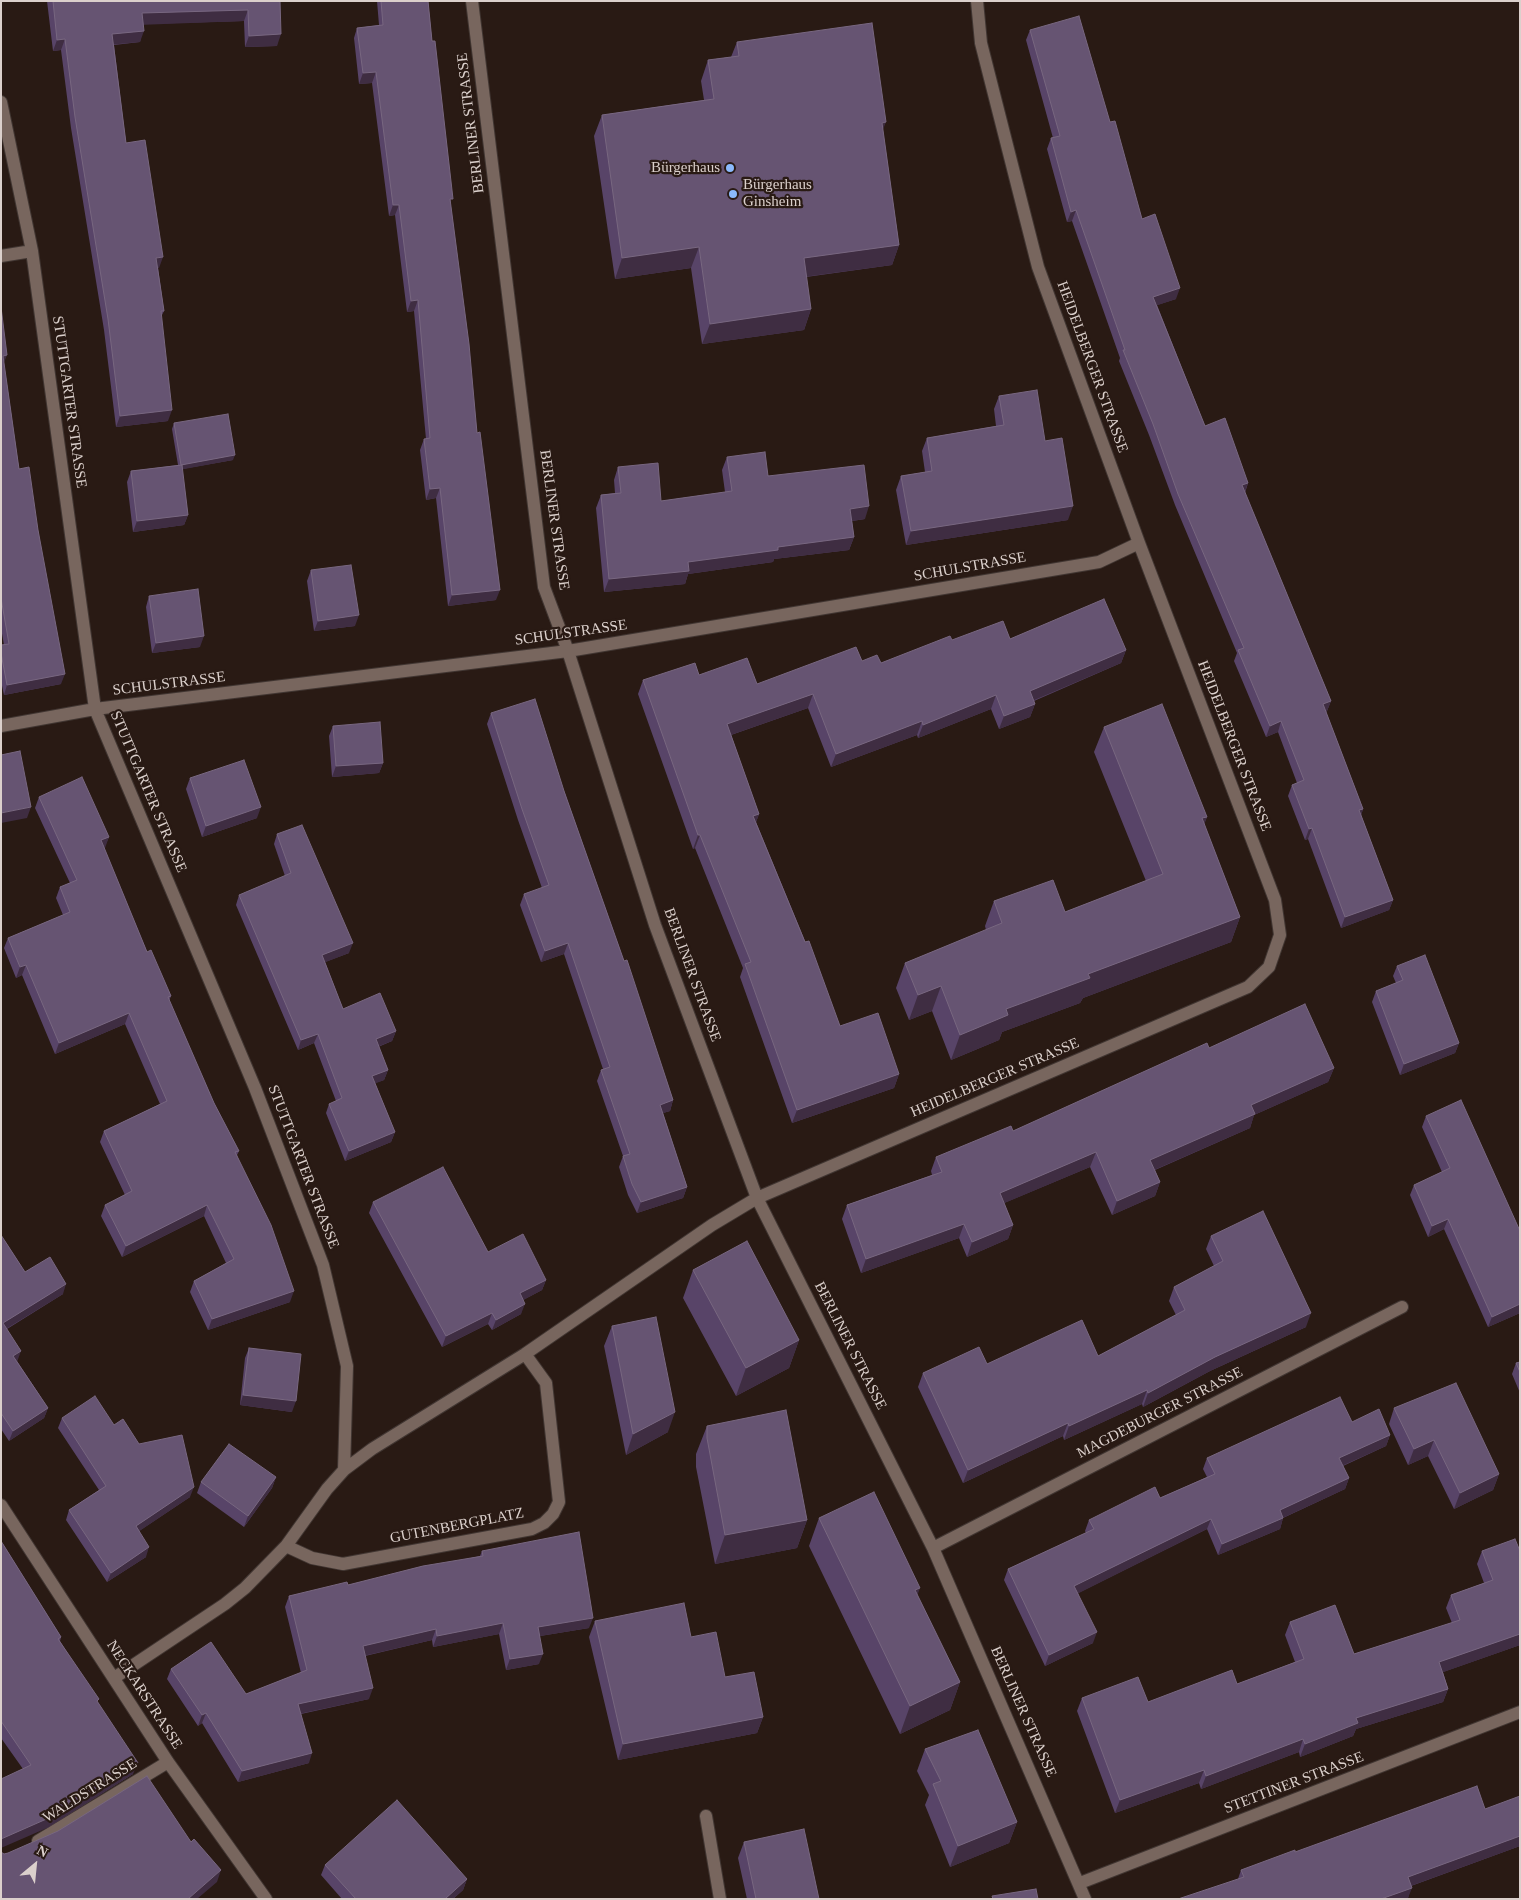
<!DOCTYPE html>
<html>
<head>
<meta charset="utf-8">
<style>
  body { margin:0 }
  #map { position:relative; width:1521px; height:1900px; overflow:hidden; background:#291a14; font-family:Georgia,serif }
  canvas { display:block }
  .frame { position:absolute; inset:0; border:2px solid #dbd0cc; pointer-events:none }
  .north { position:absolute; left:10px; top:1840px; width:50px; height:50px; -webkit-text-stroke:4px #291a14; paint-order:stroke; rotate:28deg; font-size:14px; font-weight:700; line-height:20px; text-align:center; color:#dbd0cc }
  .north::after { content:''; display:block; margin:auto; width:18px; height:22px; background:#dbd0cc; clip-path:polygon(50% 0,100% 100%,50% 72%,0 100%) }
</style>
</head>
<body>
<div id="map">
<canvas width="1521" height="1900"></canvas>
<div class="frame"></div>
<div class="north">N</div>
</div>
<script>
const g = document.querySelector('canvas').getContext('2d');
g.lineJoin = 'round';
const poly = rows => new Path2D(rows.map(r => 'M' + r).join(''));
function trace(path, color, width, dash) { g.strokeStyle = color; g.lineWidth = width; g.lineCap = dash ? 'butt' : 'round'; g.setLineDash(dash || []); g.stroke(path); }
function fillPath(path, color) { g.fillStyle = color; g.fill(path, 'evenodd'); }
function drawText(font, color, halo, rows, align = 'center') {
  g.font = font + ' Georgia,serif'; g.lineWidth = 4.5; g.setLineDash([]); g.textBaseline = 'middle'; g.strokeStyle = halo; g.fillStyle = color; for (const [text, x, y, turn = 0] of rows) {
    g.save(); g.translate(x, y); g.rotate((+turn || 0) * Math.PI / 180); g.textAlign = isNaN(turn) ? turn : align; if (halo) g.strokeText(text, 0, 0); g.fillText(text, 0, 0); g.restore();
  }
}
const service = poly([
  [706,1816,720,1899]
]);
const minor = poly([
  [472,1,544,587,568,651,655,925,757,1198,933,1548,1085,1899],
  [1,102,32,251,95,709,255,1088,323,1265,347,1366,344,1470],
  [1,256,32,251],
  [1,726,95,709,568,651,1099,562,1139,543],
  [1,1505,168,1762,266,1899],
  [286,1546,312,1558,343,1564,532,1529,544,1523,553,1514,559,1502,546,1383,525,1354],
  [933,1548,1402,1307],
  [114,1678,225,1604,245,1588,286,1546,327,1489,344,1470,372,1449,525,1354,712,1225,757,1198,1248,987,1269,967,1280,935,1275,900,1139,543,1038,267,981,43,977,1],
  [38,1841,168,1762],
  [1080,1883,1520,1712]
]);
trace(service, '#413632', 14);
trace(minor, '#413632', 14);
trace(service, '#78665e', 12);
trace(minor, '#78665e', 12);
fillPath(poly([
  [47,1,280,1,277,46,245,47,244,21,144,24,140,42,114,45,126,143,159,268,158,268,164,311,161,317,168,421,116,427,104,330,71,128,61,50,53,51],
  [377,1,428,1,432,41,496,600,448,606,436,498,426,500,420,450,424,439,426,439,414,311,407,312,395,215,389,216,372,83,359,84,354,38,357,28,379,25],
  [1030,30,1110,122,1142,219,1176,299,1157,305,1205,426,1248,483,1245,493,1331,701,1327,711,1326,712,1363,809,1361,815,1393,900,1389,910,1341,928,1308,839,1305,840,1288,796,1292,785,1297,783,1278,732,1266,737,1234,661,1237,653,1175,505,1149,435,1119,361,1120,358,1072,221,1067,222,1047,149,1051,138,1053,138,1026,40],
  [737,42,883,131,899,245,892,265,806,277,811,309,804,330,702,344,691,268,615,279,594,136,602,115,704,100,701,81,708,60,731,57],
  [1,307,4,363,19,469,38,530,61,684,4,695,1,681,1,645,4,645,1,628],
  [999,396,1045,441,1068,520,906,545,896,490,901,476,925,472,922,451,927,438,996,426,994,409],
  [174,423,233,460,182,469,188,515,184,525,133,532,127,482,131,471,178,465,172,429],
  [727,457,865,519,852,521,854,537,849,550,774,559,773,562,688,574,685,584,604,592,596,508,601,495,615,493,614,480,618,467,661,501,725,492,722,470],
  [311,570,355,626,314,631,307,581],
  [149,596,200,647,152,653,146,607],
  [1010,639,1126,650,1121,663,1034,701,1035,704,1030,717,999,729,991,709,918,738,917,735,831,767,808,708,731,735,759,814,756,822,840,1026,899,1074,894,1088,792,1123,740,977,743,968,695,848,693,849,638,694,643,680,699,675,757,684,862,661,881,663,952,640],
  [491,713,564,791,673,1100,670,1111,663,1113,687,1187,683,1198,637,1213,628,1195,619,1167,623,1156,597,1081,601,1070,603,1069,564,954,541,962,520,905,524,894,542,888,518,820,487,724],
  [333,726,383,763,379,773,332,777,329,736],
  [1104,727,1207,817,1204,824,1240,917,1231,942,1083,998,1080,1003,1002,1032,999,1040,951,1060,932,1011,909,1020,896,988,905,963,986,930,985,926,994,901,1065,912,1146,881,1094,752],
  [190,778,257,818,202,837,186,789],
  [39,797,109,837,104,848,147,952,171,996,169,1001,214,1103,239,1151,237,1155,290,1302,208,1330,190,1292,194,1281,226,1263,204,1216,122,1257,101,1216,105,1205,125,1195,100,1142,104,1131,160,1104,125,1024,55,1054,22,975,16,978,4,948,8,938,63,915,56,898,60,887,70,883,35,808],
  [277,834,349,953,325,962,343,1009,396,1031,392,1041,378,1047,388,1070,384,1080,375,1083,395,1132,391,1142,345,1161,326,1113,329,1104,336,1101,314,1043,298,1050,236,905,239,895,285,876,274,844],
  [1397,966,1459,1043,1455,1053,1400,1075,1372,1002,1376,991,1396,983,1393,976],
  [1209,1048,1334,1068,1328,1082,1254,1115,1250,1128,1155,1170,1160,1182,1155,1196,1112,1215,1090,1167,1004,1203,1013,1225,1008,1239,967,1257,959,1238,861,1273,842,1219,847,1205,932,1175,931,1171,936,1157,1013,1131],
  [1426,1116,1520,1313,1488,1327,1444,1229,1428,1237,1410,1195,1414,1185,1442,1172,1422,1127],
  [373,1202,488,1252,546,1280,542,1290,523,1300,521,1314,492,1330,488,1324,442,1347,369,1213],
  [1,1235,25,1272,63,1294,7,1329,17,1361,48,1408,44,1418,9,1441,1,1429],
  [1211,1236,1306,1327,1210,1371,1143,1407,1142,1404,1064,1440,1063,1436,963,1483,918,1387,923,1373,987,1364,1098,1356,1176,1315,1169,1301,1174,1287,1214,1266,1206,1249],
  [693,1270,799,1340,789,1368,736,1396,683,1298],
  [612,1326,668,1432,626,1455,604,1346],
  [249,1348,292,1412,240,1405,245,1358],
  [1520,1362,1520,1393,1512,1374,1516,1363],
  [1394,1408,1499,1474,1493,1490,1454,1509,1428,1456,1408,1465,1389,1424],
  [62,1418,114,1425,139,1444,190,1497,139,1531,146,1557,107,1582,66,1520,69,1510,99,1490,58,1428],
  [1352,1422,1390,1435,1386,1446,1343,1466,1349,1478,1345,1489,1283,1518,1280,1529,1218,1555,1207,1529,1078,1593,1093,1643,1045,1666,1004,1580,1008,1569,1086,1533,1085,1531,1089,1520,1160,1498,1207,1477,1203,1469,1207,1458],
  [707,1426,807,1520,797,1548,715,1564,696,1467,696,1454],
  [276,1477,272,1488,244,1527,197,1493,201,1482],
  [819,1518,917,1595,960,1682,950,1710,900,1734,809,1546],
  [1,1541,61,1637,60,1641,98,1703,133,1774,47,1828,23,1769,1,1738],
  [482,1551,589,1628,540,1636,539,1664,506,1670,499,1634,433,1647,432,1640,365,1656,369,1699,301,1714,309,1763,238,1782,202,1723,198,1726,167,1679,171,1669,246,1694,301,1673,285,1607,289,1596,348,1585,480,1556],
  [1482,1551,1520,1551,1520,1645,1443,1672,1448,1689,1443,1702,1356,1729,1353,1736,1300,1757,1299,1752,1201,1789,1199,1783,1115,1813,1077,1711,1082,1698,1148,1702,1237,1684,1295,1662,1285,1635,1290,1622,1354,1654,1452,1623,1446,1608,1451,1595,1484,1583,1477,1564],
  [595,1621,691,1637,725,1677,763,1717,757,1733,618,1760,589,1637],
  [925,1749,1017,1822,1009,1843,950,1867,925,1805,929,1795,917,1771],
  [1485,1809,1520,1846,1411,1886,1408,1898,1238,1879,1241,1870,1295,1852],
  [744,1842,819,1899,747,1899,738,1858],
  [325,1865,467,1879,463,1890,453,1899,342,1899,321,1875]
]), '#584468');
fillPath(poly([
  [248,10,244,21,138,25,142,13],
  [144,31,140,42,108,45,112,34],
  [281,34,277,46,245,47,249,36],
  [65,39,61,50,53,51,57,40],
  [376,72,372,83,359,84,363,73],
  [886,122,878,142,882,123],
  [393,205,399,205,395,215,389,216],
  [1076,210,1072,221,1067,222,1071,212],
  [899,245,892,265,796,278,804,258],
  [699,247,691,268,615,279,622,258],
  [163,257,159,268,152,269,156,258],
  [1180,288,1176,299,1149,308,1153,297],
  [418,300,414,311,407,312,411,301],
  [811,309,804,330,702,344,710,324],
  [7,355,3,365,3,356],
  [172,410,168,421,116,427,120,416],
  [235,455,233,460,179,470,181,465],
  [1248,483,1244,494,1242,485],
  [440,488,436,498,426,500,430,489],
  [869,506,865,519,845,522,850,509],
  [1073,506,1068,520,906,545,911,531],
  [188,515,184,525,133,532,137,521],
  [854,537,849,550,774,559,773,562,688,574,685,584,604,592,609,579,688,562,778,547],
  [500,590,496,600,448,606,452,595],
  [359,615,355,626,314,631,318,621],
  [204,636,200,647,152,653,156,643],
  [1126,650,1121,663,1025,704,1030,691],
  [65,674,61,684,4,695,7,685],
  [813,694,808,708,722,738,727,724],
  [996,695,991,709,918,738,923,725],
  [1331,701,1327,711,1320,715,1323,704],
  [1035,704,1030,717,999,729,1004,716],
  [922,721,917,735,831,767,836,754],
  [1281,721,1278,732,1266,737,1270,726],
  [383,763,379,773,332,777,336,766],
  [31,807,27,818,1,823,1,813],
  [261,807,257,818,202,837,206,826],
  [1363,809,1360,819,1359,810],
  [759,814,754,828,753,816],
  [1207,817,1198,841,1202,818],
  [1312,828,1308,839,1305,840,1309,829],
  [698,835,700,835,695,848,693,849],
  [109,837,105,848,97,851,101,840],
  [1393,900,1389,910,1341,928,1345,917],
  [1240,917,1231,942,1083,998,1080,1003,1002,1032,999,1040,951,1060,960,1035,1006,1009,1088,974],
  [353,943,349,953,318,965,322,955],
  [568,943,564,954,541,962,545,951],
  [26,965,22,975,16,978,20,967],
  [941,986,932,1011,909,1020,918,995],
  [129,1013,125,1024,55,1054,59,1043],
  [396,1031,392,1041,372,1049,376,1039],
  [318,1034,314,1043,298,1050,301,1040],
  [1459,1043,1455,1053,1400,1075,1404,1064],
  [1334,1068,1328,1082,1254,1115,1250,1128,1145,1174,1150,1160,1251,1105],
  [388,1070,384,1080,369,1086,372,1076],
  [899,1074,894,1088,792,1123,797,1110],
  [673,1100,670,1111,656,1115,660,1105],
  [395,1132,391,1142,345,1161,349,1151],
  [1096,1152,1090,1167,995,1207,1000,1193],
  [1160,1182,1155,1196,1112,1215,1117,1201],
  [687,1187,683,1198,637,1213,641,1202],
  [207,1205,204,1216,122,1257,126,1246],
  [1448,1219,1444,1229,1428,1237,1432,1226],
  [964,1224,959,1238,861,1273,866,1259],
  [1013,1225,1008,1239,967,1257,972,1242],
  [546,1280,542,1290,516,1304,520,1293],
  [66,1284,63,1294,1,1332,3,1323],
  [294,1291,290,1302,208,1330,212,1319],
  [525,1304,521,1314,492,1330,496,1320],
  [1520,1304,1520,1313,1488,1327,1492,1317],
  [492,1313,488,1324,442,1347,446,1336],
  [1311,1313,1306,1327,1210,1371,1143,1407,1148,1393,1215,1357],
  [799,1340,789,1368,736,1396,746,1368],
  [21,1351,17,1362,13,1356],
  [1147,1390,1142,1404,1064,1440,1069,1426],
  [243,1395,296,1401,292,1412,240,1405],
  [48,1408,44,1418,9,1441,13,1431],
  [675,1412,668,1432,626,1455,633,1434],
  [1068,1423,1063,1436,963,1483,968,1470],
  [1390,1435,1386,1446,1335,1469,1339,1458],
  [1434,1440,1428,1456,1408,1465,1414,1449],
  [1499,1474,1493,1490,1454,1509,1460,1493],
  [276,1477,272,1488,244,1527,248,1516],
  [1349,1478,1345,1489,1276,1521,1280,1510],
  [194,1487,190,1497,132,1536,136,1526],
  [1283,1518,1280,1529,1218,1555,1222,1544],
  [1211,1519,1207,1529,1071,1597,1074,1586],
  [807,1520,797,1548,715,1564,725,1535],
  [149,1547,146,1557,107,1582,111,1573],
  [920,1588,910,1616,915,1590],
  [593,1618,589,1628,534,1637,538,1627],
  [503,1623,499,1634,433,1647,437,1636],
  [436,1629,432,1640,359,1657,363,1646],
  [1097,1632,1093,1643,1045,1666,1049,1655],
  [1520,1634,1520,1645,1435,1675,1439,1662],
  [543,1654,539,1664,506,1670,510,1659],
  [960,1682,950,1710,900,1734,910,1706],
  [373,1688,369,1699,294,1715,298,1704],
  [1448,1689,1443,1702,1356,1729,1353,1736,1300,1757,1305,1744,1356,1718],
  [206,1713,202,1723,198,1726,202,1715],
  [763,1717,757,1733,618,1760,623,1744],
  [1303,1739,1299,1752,1201,1789,1206,1776],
  [312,1753,309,1763,238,1782,242,1771],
  [138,1763,133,1774,47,1828,1,1848,1,1839],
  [1204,1770,1199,1783,1115,1813,1120,1800],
  [1017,1822,1009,1843,950,1867,958,1846],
  [1520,1836,1520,1846,1405,1888,1408,1877],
  [221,1870,217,1882,197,1899,188,1899],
  [467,1879,463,1890,453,1899,445,1899],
  [1412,1888,1408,1898,1381,1899]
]), '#3f2d42');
const building = poly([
  [53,1,280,1,281,34,249,36,248,10,142,13,144,31,112,34,126,143,145,140,163,257,156,258,164,311,161,311,172,410,120,416,108,319,75,117,65,39,57,40,53,1],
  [381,1,428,1,432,41,435,41,453,199,450,199,469,344,477,433,480,432,500,590,452,595,440,488,430,489,424,439,430,438,418,300,411,301,399,205,393,205,376,72,363,73,357,28,383,25,381,1],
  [1079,16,1110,122,1115,121,1142,219,1155,214,1180,288,1153,297,1205,426,1225,418,1248,483,1242,485,1331,701,1323,704,1363,809,1359,810,1393,900,1345,917,1312,828,1309,829,1292,785,1304,780,1281,721,1270,726,1238,650,1244,648,1178,494,1153,424,1123,350,1125,350,1076,210,1071,212,1051,138,1060,136,1030,30,1079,16],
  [872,23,886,122,882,123,899,245,804,258,811,309,710,324,699,247,622,258,602,115,714,99,708,60,739,56,737,42,872,23],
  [1,307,7,355,3,356,19,469,29,467,38,530,65,674,7,685,1,653,1,645,9,644,1,598,1,307],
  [1037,390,1045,441,1062,438,1073,506,911,531,901,476,932,471,927,438,1004,425,999,396,1037,390],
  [228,414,235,455,181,465,174,423,228,414],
  [765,452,768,476,864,465,869,506,850,509,854,537,778,547,778,550,688,562,689,571,609,579,601,495,621,493,618,467,658,463,661,501,732,491,727,457,765,452],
  [182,465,188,515,137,521,131,471,182,465],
  [351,565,359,615,318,621,311,570,351,565],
  [198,589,204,636,156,643,149,596,198,589],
  [1104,599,1126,650,1030,691,1035,704,1004,716,996,695,923,725,922,721,836,754,813,694,727,724,759,814,753,816,805,942,809,941,840,1026,878,1013,899,1074,797,1110,745,964,751,962,700,835,698,835,643,680,695,663,699,675,747,658,757,684,856,647,862,661,877,655,881,663,950,636,952,640,1003,621,1010,639,1104,599],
  [535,699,564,791,624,961,627,960,673,1100,660,1105,687,1187,641,1202,632,1184,623,1156,630,1154,601,1070,610,1067,568,943,545,951,524,894,549,885,522,809,491,713,535,699],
  [1162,704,1207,817,1202,818,1240,917,1088,974,1090,978,1006,1009,1008,1015,960,1035,941,986,918,995,905,963,1002,923,994,901,1053,880,1065,912,1163,874,1104,727,1162,704],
  [380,722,383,763,336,766,333,726,380,722],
  [20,751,31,807,1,813,1,755,20,751],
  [244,760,261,807,206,826,190,778,244,760],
  [82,777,109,837,101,840,147,952,151,950,171,996,168,997,214,1103,239,1151,235,1152,271,1225,294,1291,212,1319,194,1281,234,1259,207,1205,126,1246,105,1205,132,1191,104,1131,167,1101,129,1013,59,1043,26,965,20,967,8,938,70,912,60,887,77,880,39,797,82,777],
  [302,825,353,943,322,955,343,1009,380,993,396,1031,376,1039,388,1070,372,1076,395,1132,349,1151,329,1104,342,1098,318,1034,301,1040,239,895,291,873,277,834,302,825],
  [1425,955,1459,1043,1404,1064,1376,991,1403,980,1397,966,1425,955],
  [1305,1004,1334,1068,1251,1105,1255,1114,1150,1160,1160,1182,1117,1201,1096,1152,1000,1193,1013,1225,972,1242,964,1224,866,1259,847,1205,942,1172,936,1157,1011,1126,1013,1131,1207,1043,1209,1048,1305,1004],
  [1461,1100,1520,1231,1520,1304,1492,1317,1448,1219,1432,1226,1414,1185,1450,1168,1426,1116,1461,1100],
  [443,1167,488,1252,523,1234,546,1280,520,1293,525,1304,496,1320,492,1313,446,1336,373,1202,443,1167],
  [1263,1211,1311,1313,1215,1357,1148,1393,1147,1390,1069,1426,1068,1423,968,1470,923,1373,979,1347,987,1364,1082,1320,1098,1356,1185,1310,1174,1287,1223,1261,1211,1236,1263,1211],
  [1,1235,25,1272,50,1257,66,1284,3,1323,21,1351,13,1356,48,1408,13,1431,1,1413,1,1235],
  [747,1241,799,1340,746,1368,693,1270,747,1241],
  [656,1317,675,1412,633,1434,612,1326,656,1317],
  [249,1348,301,1354,296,1401,243,1395,249,1348],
  [1520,1362,1520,1372,1516,1363,1520,1362],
  [1456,1383,1499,1474,1460,1493,1434,1440,1414,1449,1394,1408,1456,1383],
  [95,1396,114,1425,123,1419,139,1444,182,1435,194,1487,136,1526,149,1547,111,1573,69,1510,106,1486,62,1418,95,1396],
  [1340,1397,1352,1422,1379,1409,1390,1435,1339,1458,1349,1478,1280,1510,1283,1518,1222,1544,1211,1519,1074,1586,1097,1632,1049,1655,1008,1569,1094,1529,1089,1520,1155,1487,1160,1498,1215,1474,1207,1458,1340,1397],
  [786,1410,807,1520,725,1535,707,1438,707,1426,786,1410],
  [229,1444,276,1477,248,1516,201,1482,229,1444],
  [874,1492,920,1588,915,1590,960,1682,910,1706,819,1518,874,1492],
  [579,1532,593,1618,538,1627,543,1654,510,1659,503,1623,437,1636,436,1629,363,1646,373,1688,298,1704,312,1753,242,1771,206,1713,202,1715,171,1669,211,1642,246,1694,307,1670,289,1596,347,1582,348,1585,423,1566,483,1556,482,1551,579,1532],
  [1515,1539,1520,1551,1520,1634,1439,1662,1448,1689,1356,1718,1358,1723,1305,1744,1303,1739,1206,1776,1204,1770,1120,1800,1082,1698,1138,1677,1148,1702,1232,1670,1237,1684,1304,1659,1290,1622,1335,1605,1354,1654,1460,1620,1451,1595,1493,1580,1482,1551,1515,1539],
  [1,1541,61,1637,58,1639,99,1699,97,1701,138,1763,51,1817,1,1839,1,1779,31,1765,1,1721,1,1541],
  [684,1603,691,1637,716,1632,725,1677,754,1672,763,1717,623,1744,595,1621,684,1603],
  [978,1730,1017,1822,958,1846,933,1784,941,1781,925,1749,978,1730],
  [147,1776,191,1842,194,1839,221,1870,188,1899,1,1899,1,1852,4,1854,8,1853,58,1831,147,1776],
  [1477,1786,1485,1809,1520,1796,1520,1836,1408,1877,1412,1888,1381,1899,1178,1899,1244,1877,1241,1870,1295,1850,1295,1852,1477,1786],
  [397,1800,467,1879,445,1899,356,1899,325,1865,397,1800],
  [804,1829,819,1899,756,1899,744,1842,804,1829],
  [1036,1889,1038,1899,993,1899,992,1896,1036,1889]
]);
fillPath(building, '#665472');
trace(building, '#786780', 1);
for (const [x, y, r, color] of [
  [730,168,5,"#8bbafc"],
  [733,194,5,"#8bbafc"]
]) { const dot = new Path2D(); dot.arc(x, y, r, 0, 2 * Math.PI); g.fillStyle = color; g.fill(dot); trace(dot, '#291a14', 2); }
drawText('15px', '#dbd0cc', '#291a14', [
  ["BERLINER STRASSE",471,123,-97],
  ["HEIDELBERGER STRASSE",1092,367,70],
  ["STUTTGARTER STRASSE",69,402,82],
  ["BERLINER STRASSE",554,520,82],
  ["SCHULSTRASSE",970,567,-10],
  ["SCHULSTRASSE",571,633,-8],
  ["SCHULSTRASSE",169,684,-7],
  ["HEIDELBERGER STRASSE",1234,746,69],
  ["STUTTGARTER STRASSE",148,792,67],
  ["BERLINER STRASSE",692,975,70],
  ["HEIDELBERGER STRASSE",995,1078,-23],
  ["STUTTGARTER STRASSE",303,1167,69],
  ["BERLINER STRASSE",850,1346,63],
  ["MAGDEBURGER STRASSE",1160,1413,-27],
  ["GUTENBERGPLATZ",457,1526,-11],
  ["NECKARSTRASSE",144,1695,57],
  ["BERLINER STRASSE",1023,1712,66],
  ["STETTINER STRASSE",1294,1783,-21],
  ["WALDSTRASSE",90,1791,-32]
]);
drawText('15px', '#dbd0cc', '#291a14', [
  ["Bürgerhaus",720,168],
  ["Bürgerhaus",743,185,"left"],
  ["Ginsheim",743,202,"left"]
], 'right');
</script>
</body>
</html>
